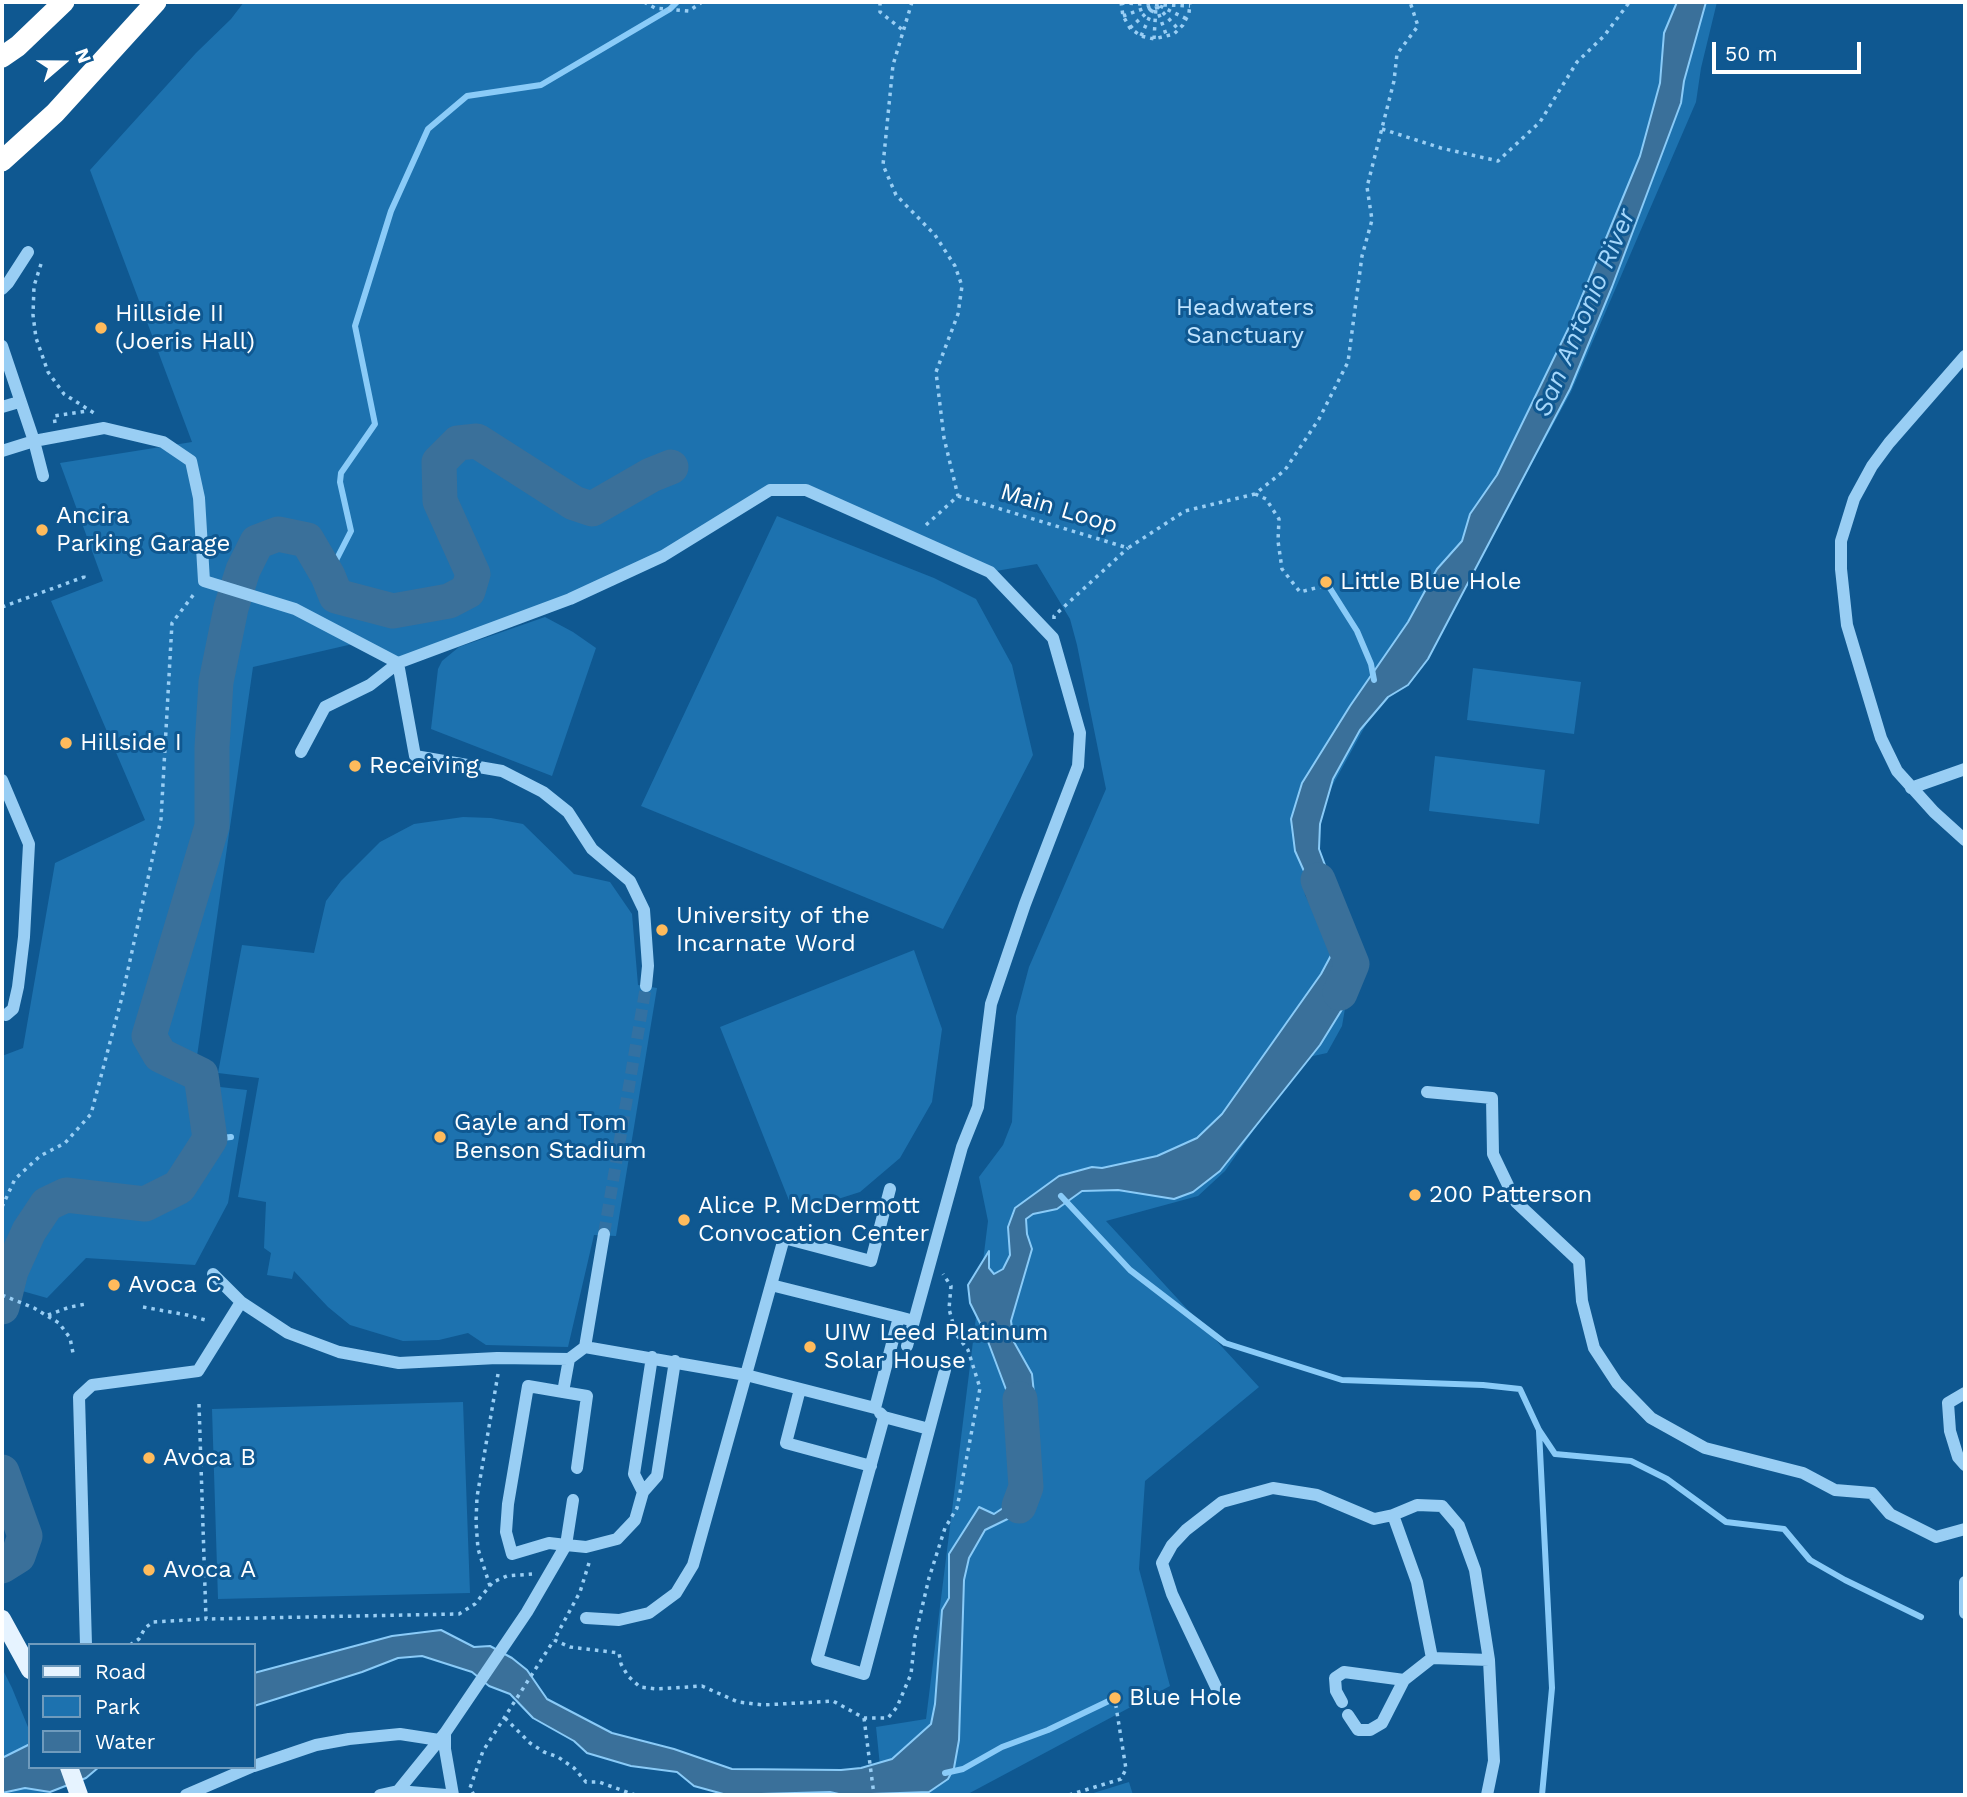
<!DOCTYPE html>
<html>
<head>
<meta charset="utf-8">
<style>
  body { margin:0 }
  #map { position:relative; width:1967px; height:1797px; overflow:hidden; background:#0f5891; font-family:"Work Sans",sans-serif }
  canvas { display:block }
  .frame { position:absolute; inset:0; border:4px solid #fff; pointer-events:none }
  .legend { position:absolute; left:28px; top:1643px; width:228px; height:126px; box-sizing:border-box; background:#0f5891; border:2px solid #6f9bbd; margin:0; padding:9px 12px; list-style:none; font-size:21px; color:#fff }
  .legend li { display:flex; align-items:center; gap:14px; height:35px }
  .legend b { width:35px; border:2px solid #6f9bbd }
  .north { position:absolute; left:28px; top:28px; width:70px; height:70px; -webkit-text-stroke:5px #0f5891; paint-order:stroke; rotate:70deg; font-size:19px; font-weight:700; line-height:28px; text-align:center; color:#fff }
  .north::after { content:''; display:block; margin:auto; width:24px; height:32px; background:#fff; clip-path:polygon(50% 0,100% 100%,50% 72%,0 100%) }
  .scale { position:absolute; left:1712px; top:42px; width:149px; height:32px; box-sizing:border-box; border:4px solid #fff; border-top:0; padding-left:9px; font-size:21px; line-height:24px; white-space:nowrap; color:#fff; -webkit-text-stroke:5px #0f5891; paint-order:stroke }
</style>
</head>
<body>
<div id="map">
<canvas width="1967" height="1797"></canvas>
<div class="frame"></div>
<ul class="legend">
<li><b style="height:9px;background:#e6f3ff"></b>Road</li>
<li><b style="height:19px;background:#1d72af"></b>Park</li>
<li><b style="height:19px;background:#3a709a"></b>Water</li>
</ul>
<div class="north">N</div>
<div class="scale">50 m</div>
</div>
<script>
const g = document.querySelector('canvas').getContext('2d');
g.lineJoin = 'round';
function fillPath(path, color) { g.fillStyle = color; g.fill(path, 'evenodd'); }
const poly = rows => new Path2D(rows.map(r => 'M' + r).join(''));
function trace(path, color, width, dash) { g.strokeStyle = color; g.lineWidth = width; g.lineCap = dash ? 'butt' : 'round'; g.setLineDash(dash || []); g.stroke(path); }
function drawText(font, color, halo, rows, align = 'center') {
  g.font = font + ' "Work Sans",sans-serif'; g.lineWidth = 6; g.setLineDash([]); g.textBaseline = 'middle'; g.strokeStyle = halo; g.fillStyle = color; for (const [text, x, y, turn = 0] of rows) {
    g.save(); g.translate(x, y); g.rotate((+turn || 0) * Math.PI / 180); g.textAlign = isNaN(turn) ? turn : align; if (halo) g.strokeText(text, 0, 0); g.fillText(text, 0, 0); g.restore();
  }
}
fillPath(poly([
  [244,2,1717,2,1701,68,1696,102,1571,392,1520,485,1384,692,1320,808,1303,860,1305,895,1341,964,1348,991,1342,1026,1327,1053,1304,1058,1225,1171,1198,1196,1106,1221,1259,1387,1145,1481,1139,1569,1170,1686,966,1795,883,1795,876,1727,926,1719,988,1221,979,1177,1003,1145,1012,1122,1016,1016,1029,967,1106,789,1077,645,1070,619,1037,564,990,572,806,490,770,490,663,556,398,663,357,643,253,667,193,1084,247,1090,228,1203,195,1265,86,1258,47,1298,8,1287,2,1283,2,1056,23,1048,55,863,145,820,51,601,103,581,60,463,192,442,90,170,196,53,231,19],
  [777,516,934,578,976,599,1012,665,1033,755,943,929,641,806],
  [545,617,573,632,596,648,552,776,431,729,438,669,442,661,459,647],
  [1473,668,1581,682,1574,734,1467,720],
  [1435,756,1545,770,1539,824,1429,811],
  [463,817,491,818,523,824,574,874,610,882,632,914,638,985,657,988,616,1236,594,1235,568,1347,486,1345,468,1333,439,1340,403,1341,350,1325,328,1307,294,1271,292,1279,267,1275,271,1253,264,1248,266,1202,238,1197,259,1078,218,1073,242,945,314,953,326,901,341,881,380,842,414,824],
  [914,950,942,1029,932,1102,900,1158,860,1192,794,1213,720,1027],
  [463,1402,470,1593,218,1599,212,1409],
  [2,1668,12,1688,30,1732,30,1767,42,1767,51,1795,2,1795],
  [1129,1782,1133,1795,1087,1795]
]), '#1d72af');
const water = poly([
  [1677,2,1706,2,1684,81,1681,103,1612,287,1570,389,1428,659,1408,685,1388,697,1360,730,1333,779,1320,824,1319,849,1351,935,1325,918,1295,851,1291,819,1302,783,1350,706,1408,622,1437,569,1462,541,1470,514,1497,475,1571,323,1640,156,1660,83,1664,33,1677,2],
  [1336,946,1363,960,1367,969,1320,1045,1220,1171,1193,1192,1174,1199,1118,1190,1082,1191,1057,1209,1033,1214,1026,1219,1027,1234,1032,1249,1011,1321,1014,1342,1032,1374,1039,1443,1034,1493,1024,1511,985,1530,969,1558,964,1580,959,1740,954,1768,948,1779,929,1792,843,1795,830,1792,727,1795,694,1786,677,1772,631,1766,587,1753,574,1741,533,1718,510,1694,489,1686,472,1672,422,1656,398,1658,362,1672,254,1706,254,1673,392,1636,441,1630,474,1647,490,1646,512,1658,527,1670,547,1699,612,1733,674,1749,732,1769,841,1770,861,1768,892,1759,931,1724,935,1704,942,1610,949,1598,949,1554,979,1507,994,1514,1012,1502,1028,1450,1017,1438,1009,1436,1006,1424,1007,1392,984,1331,970,1303,968,1285,989,1251,989,1268,994,1274,1003,1269,1010,1255,1008,1227,1015,1208,1059,1176,1092,1167,1102,1168,1157,1156,1197,1138,1222,1114,1321,974,1336,946],
  [30,1744,30,1767,99,1767,86,1778,50,1792,25,1788,2,1793,2,1758,30,1744]
]);
fillPath(water, '#3a709a');
trace(water, '#8acbf8', 2);
trace(poly([
  [328,576,351,531,340,482,341,473,375,424,355,326,391,211,428,129,467,96,541,85,670,9,677,2],
  [1326,582,1357,631,1371,664,1374,680],
  [210,1139,231,1137],
  [1061,1196,1130,1270,1225,1343,1342,1380,1483,1385,1520,1389,1539,1430,1555,1454,1631,1461,1667,1479,1726,1522,1784,1529,1810,1560,1845,1580,1921,1617],
  [1539,1431,1552,1688,1542,1795],
  [945,1773,963,1769,1002,1747,1048,1730,1115,1698]
]), '#8acbf8', 6);
trace(poly([
  [1318,880,1352,964,1340,993],
  [2,1307,11,1271,29,1231,47,1204,66,1195,145,1204,179,1187,210,1139,201,1075,160,1055,149,1036,212,826,212,747,216,682,231,608,243,570,257,542,278,534,307,540,328,576,336,596,393,611,449,601,468,591,473,574,440,501,439,462,458,443,477,441,574,503,592,509,651,475,671,467],
  [2,1472,25,1536,18,1556,2,1566],
  [1019,1506,1026,1487,1020,1399]
]), '#3a709a', 35);
trace(poly([
  [604,1234,646,986]
]), '#3371a2', 12, [12, 6]);
trace(poly([
  [644,2,655,8,689,11,702,2],
  [880,2,880,12,904,31],
  [912,2,893,65,883,165,896,195,935,235,955,266,962,286,958,314,936,372,944,438,958,496],
  [1121,2,1123,16,1130,28,1141,36,1154,39,1174,34,1183,25,1189,13,1190,2],
  [1121,3,1190,6],
  [1156,6,1167,37],
  [1157,6,1179,30],
  [1160,6,1187,19],
  [1123,16,1162,2],
  [1130,28,1154,6],
  [1141,36,1154,7],
  [1154,39,1156,6],
  [1382,129,1441,148,1498,161,1540,122,1577,62,1604,36,1628,4,1626,2],
  [41,264,34,286,33,315,36,338,48,372,64,394,94,413],
  [55,423,54,416,87,411],
  [1255,494,1266,499,1279,519,1278,541,1282,569,1300,592,1323,586],
  [958,496,1128,548,1185,511,1255,494,1285,470,1319,419,1348,362,1362,256,1372,220,1367,187,1394,81,1397,54,1418,26,1410,2],
  [926,525,958,496],
  [2,607,84,577,83,574],
  [1054,619,1054,616,1128,548],
  [2,1207,15,1179,40,1156,65,1143,91,1114,122,997,161,819,172,623,194,594],
  [2,1295,34,1308,59,1323,70,1338,73,1353],
  [143,1307,187,1315,209,1321],
  [48,1315,70,1307,86,1304],
  [199,1404,206,1619,459,1614,475,1604,493,1582,507,1576,532,1574],
  [589,1563,580,1592,554,1640,570,1647,619,1653,621,1664,628,1676,640,1687,657,1689,702,1686,738,1702,763,1705,833,1701,864,1718,888,1718,897,1707,911,1674,915,1637,929,1578,945,1528,957,1508,980,1388,968,1350,956,1334,949,1309,951,1286,943,1274],
  [490,1586,478,1549,476,1522,477,1497,498,1374],
  [130,1645,139,1639,145,1628,153,1622,206,1619],
  [505,1718,530,1743,544,1752,558,1757,574,1768,586,1782,599,1782,635,1795],
  [864,1718,874,1795],
  [474,1795,470,1788,483,1751,554,1640],
  [1069,1795,1121,1779,1126,1769,1115,1700]
]), '#99cef4', 3.5, [3.5, 5]);
trace(poly([
  [2,289,8,283,28,252],
  [2,346,34,441,43,476],
  [1965,356,1889,443,1872,466,1854,499,1841,541,1841,569,1847,625,1881,738,1897,771,1934,812,1965,840],
  [2,407,19,402],
  [2,451,34,441,104,428,163,442,191,461,199,498,204,581,295,609,398,663,570,599,663,556,770,490,806,490,990,572,1053,638,1080,733,1078,766,1025,904,991,1004,978,1107,962,1147,914,1321,899,1317,875,1408,746,1375,585,1347],
  [301,752,325,707,370,685,398,663,415,756,502,771,543,792,568,812,592,849,630,881,644,910,648,966,646,986],
  [2,780,29,844,24,937,18,987,13,1009,6,1015],
  [1911,788,1965,769],
  [1427,1092,1492,1098,1493,1154,1516,1202,1579,1261,1582,1301,1594,1348,1617,1383,1651,1418,1705,1448,1803,1473,1835,1490,1872,1493,1890,1514,1936,1537,1965,1529],
  [213,1274,241,1302],
  [771,1285,784,1238,871,1261,890,1189],
  [907,1346,914,1321],
  [569,1359,563,1392,528,1386,508,1504,506,1532,512,1554,549,1543,566,1545,573,1500],
  [800,1389,786,1443,871,1466],
  [563,1392,587,1396,577,1468],
  [1965,1393,1948,1403,1950,1431,1958,1457,1965,1465],
  [880,1413,884,1417,929,1429],
  [884,1417,817,1660,864,1674,945,1370],
  [643,1492,634,1474,652,1357],
  [1393,1515,1417,1582,1432,1658,1489,1660],
  [1965,1582,1965,1613],
  [586,1618,619,1620,649,1613,676,1593,693,1565,771,1285,899,1317],
  [86,1645,79,1397,92,1385,198,1371,241,1302,288,1333,339,1352,399,1363,497,1358,569,1359,585,1347,604,1234],
  [1216,1687,1172,1594,1162,1563,1172,1545,1186,1530,1222,1502,1273,1488,1317,1495,1374,1519,1393,1515,1417,1505,1442,1506,1459,1526,1475,1570,1489,1660,1494,1761,1487,1795],
  [1342,1702,1336,1691,1335,1678,1344,1672,1404,1680,1432,1658],
  [1348,1715,1358,1730,1370,1730,1382,1723,1404,1680],
  [445,1733,445,1749,453,1795],
  [254,1766,316,1745,349,1739,400,1734,439,1740],
  [398,1791,446,1795],
  [186,1795,251,1767],
  [380,1795,398,1791,445,1733,527,1612,566,1545,586,1547,617,1539,635,1520,643,1492,657,1476,675,1361]
]), '#99cef4', 12);
trace(poly([
  [2,1619,30,1670],
  [69,1767,79,1795]
]), '#e6f3ff', 18);
trace(poly([
  [2,57,18,46,64,2],
  [2,161,55,113,156,2]
]), '#fff', 21);
for (const [x, y, r, color] of [
  [101,328,7,"#ffbb5c"],
  [42,530,7,"#ffbb5c"],
  [1326,582,7,"#ffbb5c"],
  [66,743,7,"#ffbb5c"],
  [355,766,7,"#ffbb5c"],
  [662,930,7,"#ffbb5c"],
  [440,1137,7,"#ffbb5c"],
  [1415,1195,7,"#ffbb5c"],
  [684,1220,7,"#ffbb5c"],
  [114,1285,7,"#ffbb5c"],
  [810,1347,7,"#ffbb5c"],
  [149,1458,7,"#ffbb5c"],
  [149,1570,7,"#ffbb5c"],
  [1115,1698,7,"#ffbb5c"]
]) { const dot = new Path2D(); dot.arc(x, y, r, 0, 2 * Math.PI); g.fillStyle = color; g.fill(dot); trace(dot, '#0f5891', 2.5); }
drawText('24px', '#c1e4fe', '#0f5891', [
  ["Headwaters",1245,308],
  ["Sanctuary",1245,336]
]);
drawText('24px', '#fff', '#0f5891', [
  ["Hillside II",115,314],
  ["(Joeris Hall)",115,342],
  ["Ancira",56,516],
  ["Parking Garage",56,544],
  ["Little Blue Hole",1340,582],
  ["Hillside I",80,743],
  ["Receiving",369,766],
  ["University of the",676,916],
  ["Incarnate Word",676,944],
  ["Gayle and Tom",454,1123],
  ["Benson Stadium",454,1151],
  ["200 Patterson",1429,1195],
  ["Alice P. McDermott",698,1206],
  ["Convocation Center",698,1234],
  ["Avoca C",128,1285],
  ["UIW Leed Platinum",824,1333],
  ["Solar House",824,1361],
  ["Avoca B",163,1458],
  ["Avoca A",163,1570],
  ["Blue Hole",1129,1698]
], 'left');
drawText('24px', '#fff', '#0f5891', [
  ["Main Loop",1059,509,17]
]);
drawText('italic 26px', '#a5d7fb', '#0f5891', [
  ["San Antonio River",1585,313,-67]
]);
</script>
</body>
</html>
